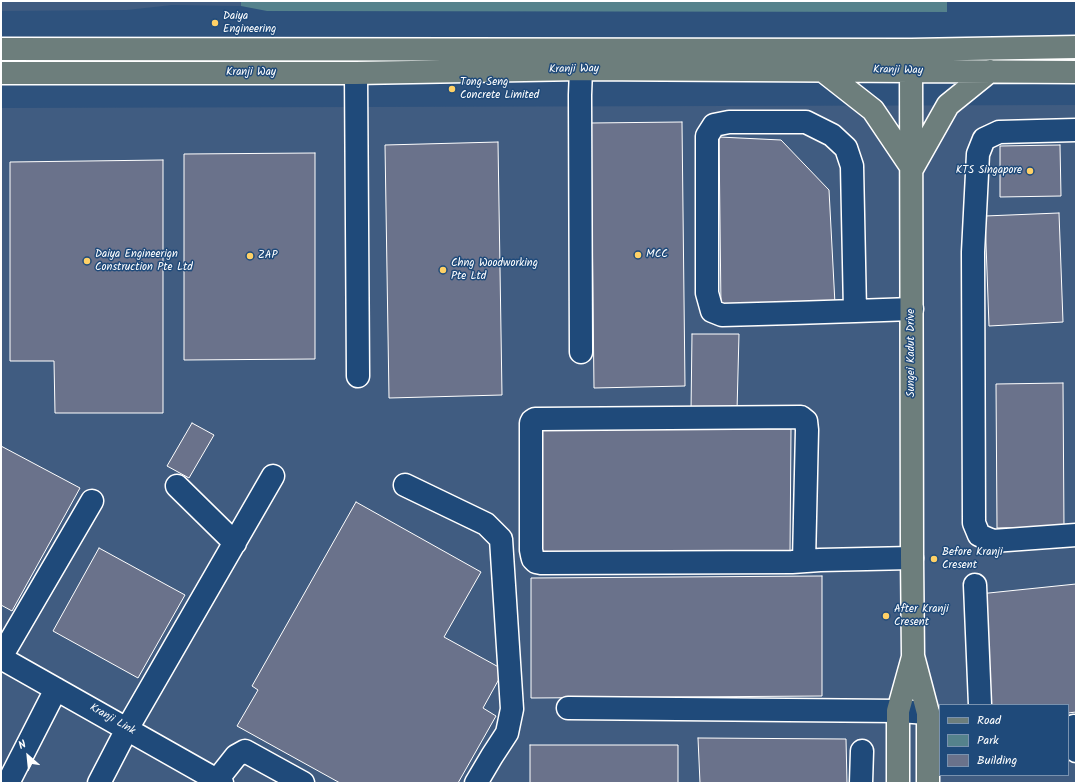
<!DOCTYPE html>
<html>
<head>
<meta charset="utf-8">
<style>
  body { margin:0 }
  #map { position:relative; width:1077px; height:784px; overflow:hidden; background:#2e527d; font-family:Kalam,sans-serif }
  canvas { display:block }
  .frame { position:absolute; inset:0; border:2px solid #fff; pointer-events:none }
  .legend { position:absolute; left:939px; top:704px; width:130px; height:72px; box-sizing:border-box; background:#1f4a7a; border:1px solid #7992af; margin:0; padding:5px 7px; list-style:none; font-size:12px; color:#fff }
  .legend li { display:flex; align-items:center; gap:8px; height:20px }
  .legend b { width:20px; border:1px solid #7992af }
  .north { position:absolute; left:8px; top:736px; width:40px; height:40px; -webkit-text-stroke:3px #1f4a7a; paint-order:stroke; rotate:333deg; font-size:11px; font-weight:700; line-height:16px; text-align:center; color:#fff }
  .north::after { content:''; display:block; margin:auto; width:14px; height:18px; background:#fff; clip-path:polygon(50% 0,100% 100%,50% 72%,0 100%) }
</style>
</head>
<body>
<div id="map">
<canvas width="1077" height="784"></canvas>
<div class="frame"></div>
<ul class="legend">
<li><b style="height:5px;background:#6d7e7c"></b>Road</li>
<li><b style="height:11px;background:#55828c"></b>Park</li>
<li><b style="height:11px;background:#6a728b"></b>Building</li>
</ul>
<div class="north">N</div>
</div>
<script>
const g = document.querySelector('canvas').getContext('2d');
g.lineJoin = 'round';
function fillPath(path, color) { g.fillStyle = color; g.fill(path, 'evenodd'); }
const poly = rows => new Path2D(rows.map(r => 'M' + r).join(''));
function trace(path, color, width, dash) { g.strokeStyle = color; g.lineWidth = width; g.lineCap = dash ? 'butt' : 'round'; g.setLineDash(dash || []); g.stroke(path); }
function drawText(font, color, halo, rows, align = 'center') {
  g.font = font + ' Kalam,sans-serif'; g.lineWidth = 3; g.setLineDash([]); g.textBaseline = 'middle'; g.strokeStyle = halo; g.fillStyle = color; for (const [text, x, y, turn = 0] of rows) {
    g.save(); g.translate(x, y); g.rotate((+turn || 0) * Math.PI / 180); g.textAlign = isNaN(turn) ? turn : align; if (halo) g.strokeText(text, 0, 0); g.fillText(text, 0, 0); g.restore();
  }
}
fillPath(poly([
  [1,1,241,1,241,6,172,5,127,10,1,11],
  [1076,105,1076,783,1,783,1,108],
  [940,705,1068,705,1068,775,940,775]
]), '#405c81');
fillPath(poly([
  [241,1,947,1,947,12,267,11,241,6]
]), '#55828c');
const building = poly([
  [682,122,685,386,594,388,591,123,682,122],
  [719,137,781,140,829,190,835,304,721,308,719,137],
  [498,142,502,395,389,398,385,145,498,142],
  [1060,145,1061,196,1000,197,1000,146,1060,145],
  [315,153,315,359,184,360,184,154,315,153],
  [163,160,163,413,55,413,54,361,10,361,10,162,163,160],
  [1059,213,1063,322,989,326,985,216,1059,213],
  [692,334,739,334,737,411,691,411,692,334],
  [1063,383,1064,527,997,528,996,384,1063,383],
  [192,423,214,435,189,478,167,466,192,423],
  [539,429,791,429,790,555,539,556,539,429],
  [1,446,80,488,12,611,1,605,1,446],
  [356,502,481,572,444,637,504,670,483,708,496,716,458,783,340,783,237,726,258,690,252,686,356,502],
  [99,548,185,595,138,678,53,631,99,548],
  [822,576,822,696,531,698,531,578,822,576],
  [1076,584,1076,712,1068,713,1068,705,990,705,979,594,1076,584],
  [698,738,846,739,847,783,700,783,698,738],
  [530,745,678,745,678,783,530,783,530,745]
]);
fillPath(building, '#6a728b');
trace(building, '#fff', 1);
const minor = poly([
  [581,69,580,95,581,352],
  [356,73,358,376],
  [1076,130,999,132,984,139,978,154,973,252,974,523,979,535,993,541,1076,535],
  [855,311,852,166,846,148,832,135,806,122,729,122,714,125,707,136,707,293,712,311,722,315,794,313,855,311,912,309],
  [405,485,486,524,501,539,512,709,507,733,492,756,476,783],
  [177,486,235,543],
  [804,561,807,430,806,421,801,417,538,419,535,419,532,421,531,423,531,550,532,555,533,559,536,562,541,563,792,562,820,560,912,558],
  [975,585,980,705],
  [1,657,92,501],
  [1,658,222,783],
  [568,708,898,711,928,713],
  [1074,726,1076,751],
  [217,780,236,756,245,751,303,783],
  [8,783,56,689],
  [99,783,127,729,273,476],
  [861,783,862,751]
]);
const major = poly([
  [1,49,911,50,1076,47],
  [911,58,912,558,913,656,928,713,928,783],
  [822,70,873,110,912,168],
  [1,73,356,73,581,69,1076,72],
  [913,167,948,105,990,71],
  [898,783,898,711,913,657]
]);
trace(minor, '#fff', 25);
trace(major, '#fff', 25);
trace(minor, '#1f4a7a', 22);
trace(major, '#6d7e7c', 22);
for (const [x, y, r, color] of [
  [215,23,4,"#ffd166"],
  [452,89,4,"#ffd166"],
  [1030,171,4,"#ffd166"],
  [638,255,4,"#ffd166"],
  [250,256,4,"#ffd166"],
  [87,261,4,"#ffd166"],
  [443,270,4,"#ffd166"],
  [934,559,4,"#ffd166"],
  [886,616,4,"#ffd166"]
]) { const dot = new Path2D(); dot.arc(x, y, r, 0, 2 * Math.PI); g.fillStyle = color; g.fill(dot); trace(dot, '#1f4a7a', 1.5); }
drawText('11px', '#fff', '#1f4a7a', [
  ["Daiya",223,17],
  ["Engineering",223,30],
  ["Tong Seng",460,83],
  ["Concrete Limited",460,96],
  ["KTS Singapore",1022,171,"right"],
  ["Daiya Engineerign",95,255],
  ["Construction Pte Ltd",95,268],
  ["MCC",646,255],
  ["ZAP",258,256],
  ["Chng Woodworking",451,264],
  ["Pte Ltd",451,277],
  ["Before Kranji",942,553],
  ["Cresent",942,566],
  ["After Kranji",894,610],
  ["Cresent",894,623]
], 'left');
drawText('11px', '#fff', '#1f4a7a', [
  ["Kranji Way",574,70,-1],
  ["Kranji Way",898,71,1],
  ["Kranji Way",251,73],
  ["Sungei Kadut Drive",912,353,-90],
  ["Kranji Link",112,720,30]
]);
</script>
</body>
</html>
